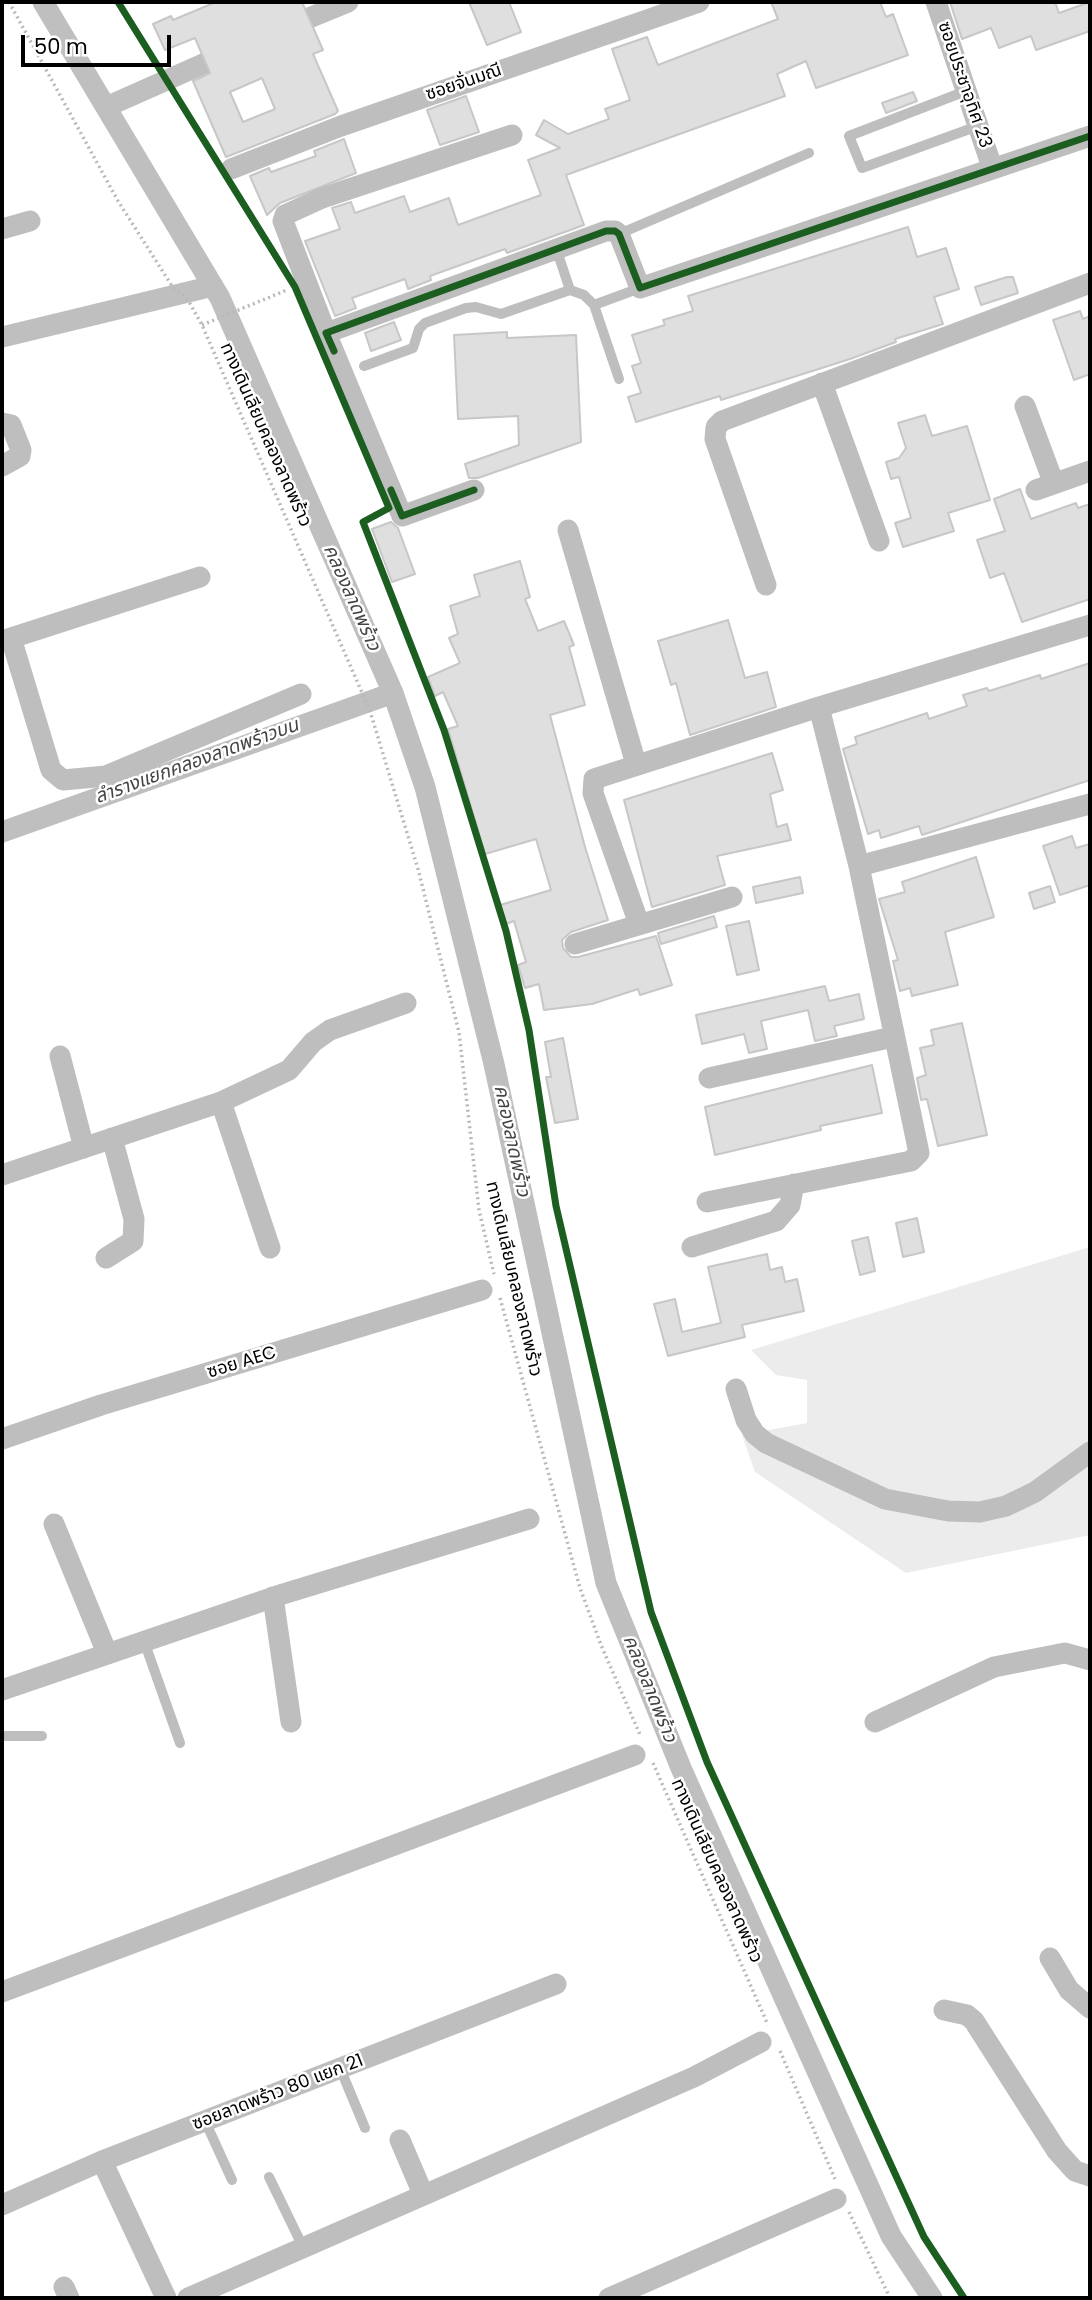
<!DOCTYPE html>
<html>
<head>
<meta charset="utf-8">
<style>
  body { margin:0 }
  #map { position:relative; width:1092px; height:2300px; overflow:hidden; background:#fff; font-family:Poppins,sans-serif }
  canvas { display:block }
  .frame { position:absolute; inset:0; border:4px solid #000; pointer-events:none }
  .scale { position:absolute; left:21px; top:35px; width:150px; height:32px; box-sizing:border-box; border:4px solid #000; border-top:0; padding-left:9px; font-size:21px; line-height:24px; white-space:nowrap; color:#000; -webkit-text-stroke:5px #fff; paint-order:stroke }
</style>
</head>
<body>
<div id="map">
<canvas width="1092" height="2300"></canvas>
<div class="frame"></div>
<div class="scale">50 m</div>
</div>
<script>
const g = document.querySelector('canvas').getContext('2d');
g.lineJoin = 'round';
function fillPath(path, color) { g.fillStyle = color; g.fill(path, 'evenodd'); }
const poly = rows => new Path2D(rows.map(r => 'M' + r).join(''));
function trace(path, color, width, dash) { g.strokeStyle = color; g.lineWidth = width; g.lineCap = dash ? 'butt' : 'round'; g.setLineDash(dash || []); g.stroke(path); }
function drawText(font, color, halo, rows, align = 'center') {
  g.font = font + ' Poppins,"Noto Sans Thai",sans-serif'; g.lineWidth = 5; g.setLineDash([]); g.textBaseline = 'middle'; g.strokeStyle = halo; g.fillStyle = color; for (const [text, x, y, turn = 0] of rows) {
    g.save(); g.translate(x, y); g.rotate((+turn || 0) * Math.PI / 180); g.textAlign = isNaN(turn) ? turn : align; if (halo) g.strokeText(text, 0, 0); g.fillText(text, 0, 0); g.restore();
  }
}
fillPath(poly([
  [1090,1247,1090,1535,906,1573,755,1472,742,1435,807,1423,807,1380,776,1375,751,1350]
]), '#ececec');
trace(poly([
  [43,2,220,298,393,693,425,787,494,1064,606,1583,681,1768,891,2236,932,2298],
  [282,29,348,2],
  [106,107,230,52],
  [2,337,213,286],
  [2,832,393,693]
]), '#bfbfbf', 21);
const building = poly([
  [216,2,302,2,323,50,313,54,338,111,335,114,226,157,193,81,210,73,195,38,165,50,153,24,171,16,173,20,216,2],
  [262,78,275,109,243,122,230,92,262,78],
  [469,2,509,2,521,32,487,45,469,2],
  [771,2,880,2,886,17,893,14,908,55,816,88,806,61,777,74,785,96,566,175,584,225,507,253,505,249,430,276,431,280,408,289,405,279,352,298,356,308,335,316,305,241,340,229,332,208,351,202,355,213,404,196,410,212,449,198,458,225,541,195,528,160,560,148,536,135,544,120,568,134,609,119,605,109,630,100,612,49,647,37,658,65,778,19,771,2],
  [950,2,1055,2,1059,13,1090,2,1090,31,1036,50,1031,36,999,48,991,28,962,39,950,2],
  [913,92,917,101,886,113,882,103,913,92],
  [466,96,479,132,440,145,427,110,466,96],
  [344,139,356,173,280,203,267,215,250,176,269,168,271,172,316,156,314,151,344,139],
  [908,227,917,257,946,248,959,289,934,297,943,324,895,339,896,342,850,359,721,400,720,396,636,422,628,397,641,393,632,366,641,363,632,335,665,325,663,320,693,311,688,296,908,227],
  [1007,277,1013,277,1018,293,981,305,975,287,1007,277],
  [1080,311,1083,319,1090,316,1090,374,1074,380,1053,320,1080,311],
  [394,322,401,340,371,351,365,333,394,322],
  [507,332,507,338,576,335,581,442,478,478,469,478,465,464,519,445,518,416,458,419,454,335,507,332],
  [925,415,932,436,967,426,990,500,948,513,954,531,903,547,895,523,911,518,899,477,891,479,886,462,899,458,906,448,898,423,925,415],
  [1020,489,1031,519,1076,503,1078,508,1090,504,1090,599,1022,622,1004,573,990,578,977,540,1005,531,994,499,1020,489],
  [391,522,398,528,415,574,392,582,372,529,391,522],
  [520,561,530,597,525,599,538,631,564,621,574,645,569,647,585,705,550,715,585,847,608,920,571,932,562,940,563,948,571,957,578,957,656,936,672,985,640,995,638,989,592,1004,544,1010,539,984,525,988,518,965,526,962,514,921,506,924,500,905,551,890,536,839,485,854,448,729,458,726,443,692,435,696,428,677,460,663,449,638,458,634,450,606,480,596,474,575,520,561],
  [728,620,745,678,767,672,776,707,690,735,676,683,671,685,658,641,728,620],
  [1090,663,1090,780,922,835,919,826,881,838,879,830,868,834,843,749,857,744,855,737,927,713,929,719,967,706,963,695,987,688,989,691,1040,675,1041,679,1090,663],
  [772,753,783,790,770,794,777,827,787,824,791,840,717,856,725,885,652,907,624,800,772,753],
  [1072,836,1076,848,1090,844,1090,885,1060,895,1043,846,1072,836],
  [976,857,994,917,945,932,958,985,912,996,910,988,900,991,893,961,898,960,879,899,905,892,902,882,976,857],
  [800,877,803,893,756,903,753,887,800,877],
  [1050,886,1055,902,1034,909,1029,893,1050,886],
  [714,916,717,927,661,944,658,933,714,916],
  [749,921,759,970,737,975,726,926,749,921],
  [825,986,829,1001,859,994,864,1019,834,1026,837,1036,815,1041,808,1010,761,1021,767,1049,749,1053,744,1034,702,1044,696,1015,825,986],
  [962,1023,987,1135,938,1146,927,1099,921,1100,917,1078,926,1075,920,1048,934,1045,931,1030,962,1023],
  [563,1038,578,1119,555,1123,546,1077,551,1077,545,1042,563,1038],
  [872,1065,882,1113,820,1126,821,1130,715,1155,705,1107,872,1065],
  [917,1218,924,1252,903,1257,896,1223,917,1218],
  [868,1237,875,1271,860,1275,852,1241,868,1237],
  [767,1254,770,1270,782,1267,785,1282,797,1279,804,1311,742,1325,745,1337,668,1356,654,1304,675,1299,682,1332,721,1323,708,1267,767,1254]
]);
fillPath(building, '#dfdfdf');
trace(building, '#c7c7c7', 2);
trace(poly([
  [9,2,118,201,172,286,188,300,202,325,370,711,418,869,459,1032,479,1210,494,1274],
  [118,2,215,156],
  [234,186,266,240],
  [202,325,287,290],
  [380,512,363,522,444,730,506,931,529,1030,556,1206,651,1612,707,1762,832,2036,924,2237,964,2298],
  [500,1298,580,1588,601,1645,641,1737],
  [653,1763,768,2025],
  [780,2051,835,2179],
  [849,2212,890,2298]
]), '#b9b9b9', 3.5, [2, 3.5]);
trace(poly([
  [966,91,849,136,862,168,978,126],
  [619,234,809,153],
  [570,290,584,295,594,305,619,379],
  [594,305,640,288],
  [364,366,413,348,419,329,425,323,466,308,476,307,501,314,570,290,557,251],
  [144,1641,180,1743],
  [2,1736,42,1736],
  [340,2068,365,2128],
  [205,2121,232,2180],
  [269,2177,303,2247]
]), '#bebebe', 10);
trace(poly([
  [936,2,992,167],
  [231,169,341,126,699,2],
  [2,229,30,221],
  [326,333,283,221,285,215,322,198,512,135],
  [822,383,879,541],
  [1025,406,1054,484],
  [2,423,11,425,21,450,20,456,2,466],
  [474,490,402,516,326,333,606,231,615,231,619,234,640,288,1090,136],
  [1036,490,1090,471],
  [568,530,636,764],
  [766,585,715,439,716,427,722,421,1090,283],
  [11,638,51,770,63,780,106,776,301,694],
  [2,641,200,577],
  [859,866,1090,804],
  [639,924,593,793,594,779,819,707],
  [575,944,732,897],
  [60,1056,84,1148],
  [709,1078,893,1037],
  [221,1102,270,1248],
  [2,1175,221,1102,289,1070,313,1042,330,1030,406,1003],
  [707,1202,911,1161,919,1153,859,866,819,707,1090,625],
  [692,1247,776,1221,790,1205,794,1184],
  [106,1258,133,1241,134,1219,112,1138],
  [736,1389,746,1420,755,1434,766,1443,885,1499,948,1511,980,1512,1006,1506,1035,1492,1090,1452],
  [2,1439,101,1405,482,1290],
  [54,1524,107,1653],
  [273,1597,291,1722],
  [2,1690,283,1594,529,1519],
  [875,1722,994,1667,1065,1653,1090,1660],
  [1050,1958,1069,1990,1090,2008],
  [2,1992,635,1755],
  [944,2010,967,2015,974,2021,1057,2151,1075,2171,1090,2176],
  [400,2140,423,2194],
  [102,2161,166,2298],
  [2,2205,102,2161,556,1984],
  [64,2287,69,2298],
  [188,2298,694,2077,761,2042],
  [609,2298,836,2199]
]), '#bebebe', 21);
trace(poly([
  [118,2,295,287,389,508,363,522,444,730,506,931,529,1030,556,1206,651,1612,707,1762,832,2036,924,2237,964,2298],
  [334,351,326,333,606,231,615,231,619,234,640,288,1090,136],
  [391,490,402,516,474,490]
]), '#1b5e20', 7);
drawText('18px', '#000', '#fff', [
  ["ซอยจั่นมณี",464,83,-19],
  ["ซอยประชาอุทิศ 23",964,85,71],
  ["ทางเดินเลียบคลองลาดพร้าว",265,435,66],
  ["ทางเดินเลียบคลองลาดพร้าว",513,1279,77],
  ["ซอย AEC",242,1363,-17],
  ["ทางเดินเลียบคลองลาดพร้าว",716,1871,66],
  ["ซอยลาดพร้าว 80 แยก 21",278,2093,-21]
]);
drawText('italic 19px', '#444', '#fff', [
  ["คลองลาดพร้าว",351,598,66],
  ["ลำรางแยกคลองลาดพร้าวบน",197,762,-20],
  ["คลองลาดพร้าว",511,1141,78],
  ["คลองลาดพร้าว",649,1689,68]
]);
</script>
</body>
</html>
